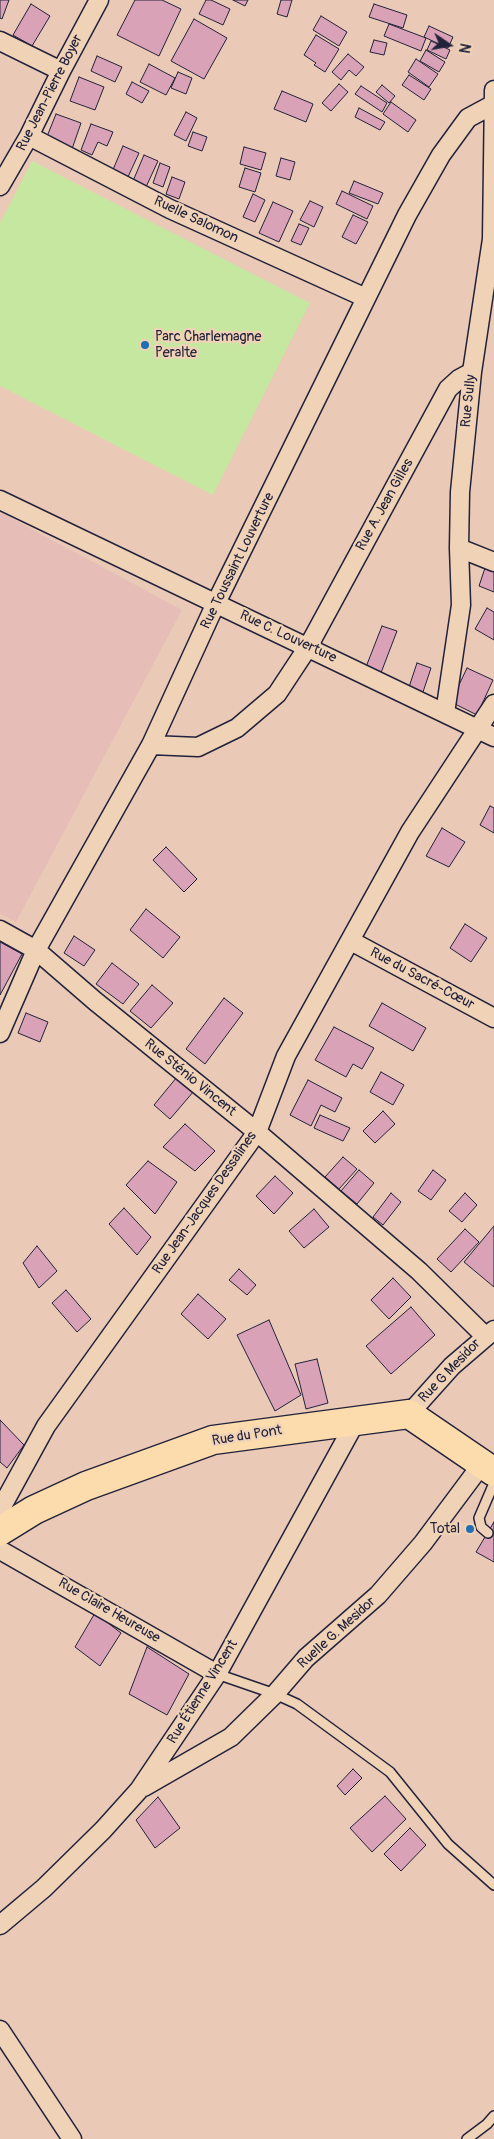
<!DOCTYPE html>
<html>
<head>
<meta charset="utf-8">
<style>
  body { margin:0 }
  #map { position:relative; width:494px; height:2139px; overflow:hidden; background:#ebc9b7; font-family:Pangolin,sans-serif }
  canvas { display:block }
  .north { position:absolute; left:424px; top:20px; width:50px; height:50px; -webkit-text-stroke:4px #f0d3b7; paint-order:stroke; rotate:102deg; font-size:14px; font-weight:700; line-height:20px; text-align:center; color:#22223b }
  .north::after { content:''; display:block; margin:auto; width:18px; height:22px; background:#22223b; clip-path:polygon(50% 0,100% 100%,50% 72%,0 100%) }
</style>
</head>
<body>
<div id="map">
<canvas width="494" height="2139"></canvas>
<div class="north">N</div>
</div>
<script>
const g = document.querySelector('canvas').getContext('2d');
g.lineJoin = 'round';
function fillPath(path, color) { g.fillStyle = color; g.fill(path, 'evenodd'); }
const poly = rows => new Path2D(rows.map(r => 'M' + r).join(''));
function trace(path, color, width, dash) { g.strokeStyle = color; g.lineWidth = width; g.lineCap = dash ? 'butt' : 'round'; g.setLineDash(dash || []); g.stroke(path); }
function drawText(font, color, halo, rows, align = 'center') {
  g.font = font + ' Pangolin,sans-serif'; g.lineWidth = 4.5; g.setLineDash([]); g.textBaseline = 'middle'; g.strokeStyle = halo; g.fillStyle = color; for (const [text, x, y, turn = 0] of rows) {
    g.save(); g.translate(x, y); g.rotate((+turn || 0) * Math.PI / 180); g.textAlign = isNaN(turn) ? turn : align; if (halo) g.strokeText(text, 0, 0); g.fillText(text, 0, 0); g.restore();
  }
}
fillPath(poly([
  [0,512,182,610,16,922,0,914]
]), '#e6bdb7');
fillPath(poly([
  [32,161,310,303,213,495,0,386,0,223]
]), '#c5e7a0');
const building = poly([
  [0,0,9,0,2,19,0,18,0,0],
  [135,0,162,0,181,9,159,56,117,35,135,0],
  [206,0,211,0,230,9,223,25,199,14,206,0],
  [233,0,248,0,245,6,233,0],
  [281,0,292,0,287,17,277,14,281,0],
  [31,4,50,16,32,46,13,35,31,4],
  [374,4,407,15,403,28,369,17,374,4],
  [321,16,347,32,339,46,313,30,321,16],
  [194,19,227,38,204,79,171,61,194,19],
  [389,24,426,38,421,51,384,36,389,24],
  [429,26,453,37,448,48,424,37,429,26],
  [316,35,339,49,325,72,314,65,316,63,304,55,316,35],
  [374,40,387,43,384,55,370,52,374,40],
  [431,41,450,50,446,59,427,50,431,41],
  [426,50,445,62,439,72,420,61,426,50],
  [348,54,364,67,356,76,349,70,341,80,332,72,348,54],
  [97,56,122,67,115,82,91,71,97,56],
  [416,59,438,74,429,87,408,72,416,59],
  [149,64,175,78,166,95,140,82,149,64],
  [178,72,192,78,186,94,171,88,178,72],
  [409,75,431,89,424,100,402,85,409,75],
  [79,77,104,87,95,110,70,101,79,77],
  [132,82,149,91,142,103,126,94,132,82],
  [339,84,348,92,331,111,322,103,339,84],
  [382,85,395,96,389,103,376,92,382,85],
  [361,86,387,103,382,112,355,94,361,86],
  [282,91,313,104,306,122,274,109,282,91],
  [391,102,416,120,408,132,383,114,391,102],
  [359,108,385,122,380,130,355,117,359,108],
  [186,112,197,118,186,141,174,135,186,112],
  [56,114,81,123,72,149,46,139,56,114],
  [91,124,113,132,107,146,98,142,92,155,81,150,91,124],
  [193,132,207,137,202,151,188,146,193,132],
  [123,146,139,153,127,179,112,172,123,146],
  [244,147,266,153,261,170,240,164,244,147],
  [144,155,158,161,146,187,133,181,144,155],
  [281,158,295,162,290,180,276,176,281,158],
  [160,163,170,167,163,187,153,183,160,163],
  [245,168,261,173,255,192,239,187,245,168],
  [172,177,185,182,179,199,166,194,172,177],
  [354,181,383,193,378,204,349,193,354,181],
  [342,191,373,206,367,219,336,204,342,191],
  [253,194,265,200,255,222,243,217,253,194],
  [310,201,323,207,314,227,300,220,310,201],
  [273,202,293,211,279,242,259,233,273,202],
  [353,215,368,222,356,244,342,237,353,215],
  [299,224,309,228,301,245,291,241,299,224],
  [486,565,494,568,494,592,479,586,486,565],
  [487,608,494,612,494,640,475,629,487,608],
  [382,626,397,631,379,678,364,672,382,626],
  [417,663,431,668,423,692,409,687,417,663],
  [467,668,493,680,477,715,451,702,467,668],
  [490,806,494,808,494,833,480,825,490,806],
  [442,828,465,842,449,867,426,856,442,828],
  [166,847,197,879,184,892,153,860,166,847],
  [146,909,180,937,163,958,130,930,146,909],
  [465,924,487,938,471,962,450,948,465,924],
  [74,936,95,950,84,966,64,953,74,936],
  [0,942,22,954,0,995,0,942],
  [112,963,139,984,123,1004,96,984,112,963],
  [152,985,173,1003,151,1028,130,1011,152,985],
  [224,998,243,1013,205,1064,186,1049,224,998],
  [382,1003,426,1028,413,1051,369,1026,382,1003],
  [26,1013,48,1022,40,1042,18,1033,26,1013],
  [334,1027,374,1048,362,1069,353,1064,346,1077,315,1060,334,1027],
  [381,1072,404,1085,393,1105,370,1092,381,1072],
  [177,1077,194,1091,170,1119,154,1105,177,1077],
  [308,1080,342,1098,335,1112,321,1105,311,1126,290,1115,308,1080],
  [383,1111,395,1124,375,1143,363,1131,383,1111],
  [320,1115,350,1128,343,1141,314,1128,320,1115],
  [185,1124,215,1151,195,1171,163,1147,185,1124],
  [343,1157,357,1169,339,1189,325,1177,343,1157],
  [148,1161,177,1182,155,1214,126,1185,148,1161],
  [359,1170,374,1183,357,1204,341,1191,359,1170],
  [433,1170,446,1180,431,1200,418,1191,433,1170],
  [275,1176,293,1193,274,1214,256,1196,275,1176],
  [391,1193,401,1202,383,1225,373,1217,391,1193],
  [465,1193,477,1205,462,1222,449,1211,465,1193],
  [124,1208,151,1237,137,1255,109,1224,124,1208],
  [314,1209,329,1227,304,1248,289,1231,314,1209],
  [494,1226,494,1287,464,1262,494,1226],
  [465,1229,479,1242,451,1272,437,1259,465,1229],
  [37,1246,57,1271,39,1288,23,1263,37,1246],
  [239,1269,256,1285,247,1295,229,1280,239,1269],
  [393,1278,411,1297,389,1319,371,1300,393,1278],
  [66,1290,91,1319,77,1332,52,1303,66,1290],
  [198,1294,226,1319,208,1339,181,1314,198,1294],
  [411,1307,435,1335,391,1374,366,1346,411,1307],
  [269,1320,301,1395,275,1411,237,1335,269,1320],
  [317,1359,328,1403,306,1409,295,1364,317,1359],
  [0,1420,24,1445,7,1468,0,1462,0,1420],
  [494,1522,494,1562,476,1552,494,1522],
  [95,1613,121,1633,100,1666,75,1647,95,1613],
  [147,1647,189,1674,167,1715,129,1694,147,1647],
  [353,1769,362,1778,345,1795,337,1786,353,1769],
  [385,1796,406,1819,372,1852,350,1828,385,1796],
  [158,1797,180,1828,155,1848,136,1820,158,1797],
  [410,1828,426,1845,401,1871,384,1854,410,1828]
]);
fillPath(building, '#d9a2b7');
trace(building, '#22223b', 1);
const service = poly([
  [488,1533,481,1527,479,1518,494,1483],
  [217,1674,275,1694,297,1704,390,1772,448,1844,494,1885],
  [467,2139,487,2124,494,2116]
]);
const minor = poly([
  [0,41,61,71],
  [29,136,170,209,366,298],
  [0,186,29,136,61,71,99,0],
  [0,500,494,737],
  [459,548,494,562],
  [445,713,461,605,459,548,460,492,472,372,492,239,494,90],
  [151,745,198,747,237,728,277,694,308,647,448,389,459,379,472,372],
  [0,930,36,950,95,1001,257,1132,419,1271,485,1336],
  [351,941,494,1018],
  [0,1033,36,950,151,745,216,603,407,215,441,155,468,118,494,104],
  [409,1414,452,1366,494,1330],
  [0,1510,46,1426,257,1132,286,1056,410,832,494,704],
  [0,1550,217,1674],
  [144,1787,231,1737,275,1694,306,1658,378,1595,423,1543,482,1464],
  [0,1925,44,1888,103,1830,139,1790,217,1674,356,1421],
  [0,2030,72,2139]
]);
const primary = poly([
  [0,1531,34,1510,86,1486,213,1440,356,1421,409,1414,494,1472]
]);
trace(service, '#22223b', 12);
trace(minor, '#22223b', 21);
trace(primary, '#22223b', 31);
trace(service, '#f0d3b7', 9);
trace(minor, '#f0d3b7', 18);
trace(primary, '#fcdcac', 28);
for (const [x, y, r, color] of [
  [145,345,5,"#1f6fb2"],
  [470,1529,5,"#1f6fb2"]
]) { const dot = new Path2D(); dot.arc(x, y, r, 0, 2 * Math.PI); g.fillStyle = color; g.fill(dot); trace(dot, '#f0d3b7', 2); }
drawText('14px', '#22223b', '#f0d3b7', [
  ["Rue Jean-Pierre Boyer",50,93,-63],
  ["Ruelle Salomon",196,220,25],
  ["Rue Sully",469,401,-84],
  ["Rue A. Jean Gilles",385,505,-61],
  ["Rue Toussaint Louverture",238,561,-64],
  ["Rue C. Louverture",288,637,25],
  ["Rue du Sacré-Cœur",422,979,28],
  ["Rue Sténio Vincent",190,1078,39],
  ["Rue Jean-Jacques Dessalines",205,1203,-55],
  ["Rue G Mesidor",450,1371,-46],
  ["Rue du Pont",247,1436,-9],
  ["Rue Claire Heureuse",109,1611,30],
  ["Ruelle G. Mesidor",337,1633,-42],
  ["Rue Étienne Vincent",203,1692,-58]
]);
drawText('14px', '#22223b', '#f0d3b7', [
  ["Parc Charlemagne",155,337],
  ["Peralte",155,353],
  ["Total",460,1529,"right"]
], 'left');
</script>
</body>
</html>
